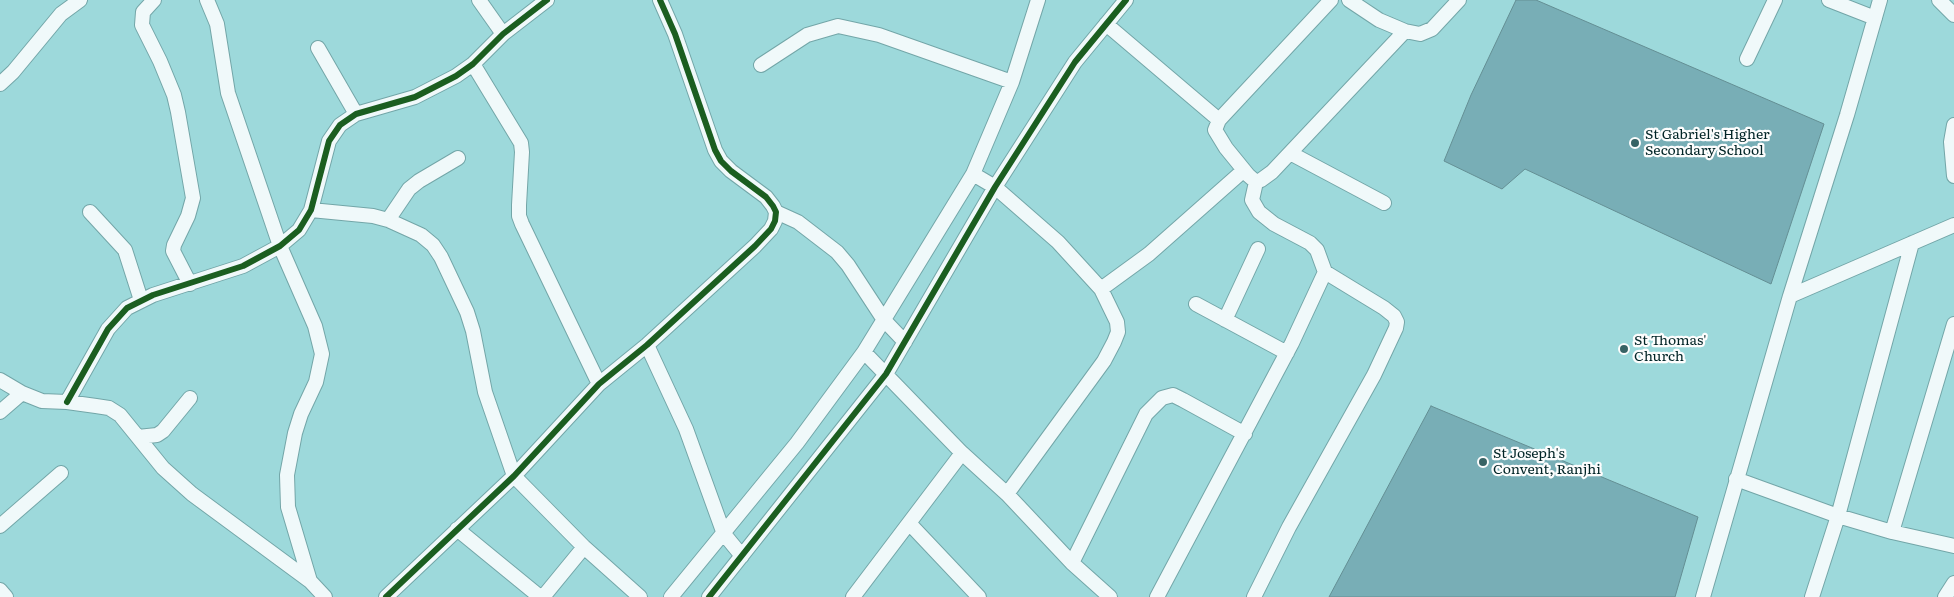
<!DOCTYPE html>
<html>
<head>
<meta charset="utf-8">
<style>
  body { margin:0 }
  canvas { display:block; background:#9dd9db }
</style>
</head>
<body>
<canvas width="1954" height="597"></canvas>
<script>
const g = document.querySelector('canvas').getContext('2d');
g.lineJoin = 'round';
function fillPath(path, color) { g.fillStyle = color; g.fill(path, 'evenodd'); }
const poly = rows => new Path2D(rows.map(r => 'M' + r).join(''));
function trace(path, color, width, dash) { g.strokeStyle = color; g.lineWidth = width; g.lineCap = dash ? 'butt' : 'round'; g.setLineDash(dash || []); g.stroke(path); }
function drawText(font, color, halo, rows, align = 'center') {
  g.font = font + ' Literata,serif'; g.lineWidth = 4.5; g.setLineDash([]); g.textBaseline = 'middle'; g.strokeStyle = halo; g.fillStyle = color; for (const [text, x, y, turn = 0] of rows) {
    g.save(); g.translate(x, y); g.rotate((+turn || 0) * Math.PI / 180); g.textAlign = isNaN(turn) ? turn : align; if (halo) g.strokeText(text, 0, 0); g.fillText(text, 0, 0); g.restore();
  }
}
const building = poly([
  [1516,0,1536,0,1824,124,1771,284,1525,169,1502,189,1444,161,1471,95,1516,0],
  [1431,406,1698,517,1675,597,1329,597,1431,406]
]);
fillPath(building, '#78aeb6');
trace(building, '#648f94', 1);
const minor = poly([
  [154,0,143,12,142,25,160,61,174,95,178,112,193,198,188,216,174,245,173,251,190,284],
  [207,0,217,24,228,93,280,246,315,326,322,354,316,382,301,414,295,433,287,475,288,507,310,581],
  [479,0,503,34],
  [1349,0,1379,20,1405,31,1420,34,1432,29,1459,0],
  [1829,0,1875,18],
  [1939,0,1954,15],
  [1106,24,1219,120],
  [318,48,356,114],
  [1747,59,1775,0],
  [473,64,521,143,522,152,519,205,519,216,522,224,599,384],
  [761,65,807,35,838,26,879,35,1012,82],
  [0,84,13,72,61,14,80,0],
  [1954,125,1951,142,1954,176],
  [1290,153,1384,203],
  [973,174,995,187,1058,242,1101,289,1117,322,1118,332,1114,342,1104,361,1007,494],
  [1256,182,1248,175,1226,148,1215,130,1219,120,1331,0],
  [1256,182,1261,180,1272,172,1405,31],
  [311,210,373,216,388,220,421,235,433,245,441,257,467,312,473,331,485,392,514,476,584,547,640,597],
  [90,212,125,250,141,300],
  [776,212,798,222,837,252,848,265,884,320,905,342],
  [388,220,409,189,419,181,458,158],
  [1101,289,1149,254,1244,170],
  [1790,296,1954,225],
  [1196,304,1287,353],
  [1225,320,1258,249],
  [647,345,686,429,724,534,742,556],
  [864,352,962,453,1007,494,1072,563,1110,597],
  [0,380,22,393,42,401,67,402,96,406,109,408,120,415,163,468,192,494,310,581,325,597],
  [67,402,108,329,127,308,153,295,243,266,280,246,299,230,311,210,329,141,340,125,356,114,415,97,456,76,473,64,503,34,547,0],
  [0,412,22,393],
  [138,437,157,435,163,431,190,398],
  [1736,479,1838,516,1892,532,1954,546],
  [909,523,979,597],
  [0,526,61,473],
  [457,529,540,597],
  [1892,532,1954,324],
  [1072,563,1146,414,1162,398,1173,395,1183,400,1245,434],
  [0,590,6,597],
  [386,597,514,476,599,384,647,345,755,246,771,229,775,221,776,212,773,206,766,197,731,171,721,161,715,150,675,34,660,0],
  [543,597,584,547],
  [671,597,797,443,864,352,973,174,1012,82,1038,0],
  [709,597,886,374,995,187,1075,62,1126,0],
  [853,597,962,453],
  [1157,597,1292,343,1325,272,1317,250,1310,243,1274,224,1259,212,1252,200,1256,182],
  [1254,597,1289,527,1374,375,1396,328,1397,322,1394,316,1384,308,1325,272],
  [1703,597,1790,296,1847,115,1880,0],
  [1812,597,1838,516,1912,243],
  [1945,597,1954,583]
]);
trace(minor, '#73a6a8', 16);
trace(minor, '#f0f9fa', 14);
trace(poly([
  [67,402,108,329,127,308,153,295,243,266,280,246,299,230,311,210,329,141,340,125,356,114,415,97,456,76,473,64,503,34,547,0],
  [386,597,514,476,599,384,647,345,755,246,771,229,775,221,776,212,773,206,766,197,731,171,721,161,715,150,675,34,660,0],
  [709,597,886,374,995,187,1075,62,1126,0]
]), '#1b5e20', 6);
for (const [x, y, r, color] of [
  [1635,143,5,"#376365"],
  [1624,349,5,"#376365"],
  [1483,462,5,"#376365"]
]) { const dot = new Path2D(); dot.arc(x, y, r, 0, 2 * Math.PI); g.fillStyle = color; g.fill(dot); trace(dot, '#fdfdfd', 2); }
drawText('14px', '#002426', '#fdfdfd', [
  ["St Gabriel's Higher",1645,135],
  ["Secondary School",1645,151],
  ["St Thomas'",1634,341],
  ["Church",1634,357],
  ["St Joseph's",1493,454],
  ["Convent, Ranjhi",1493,470]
], 'left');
</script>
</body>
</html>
